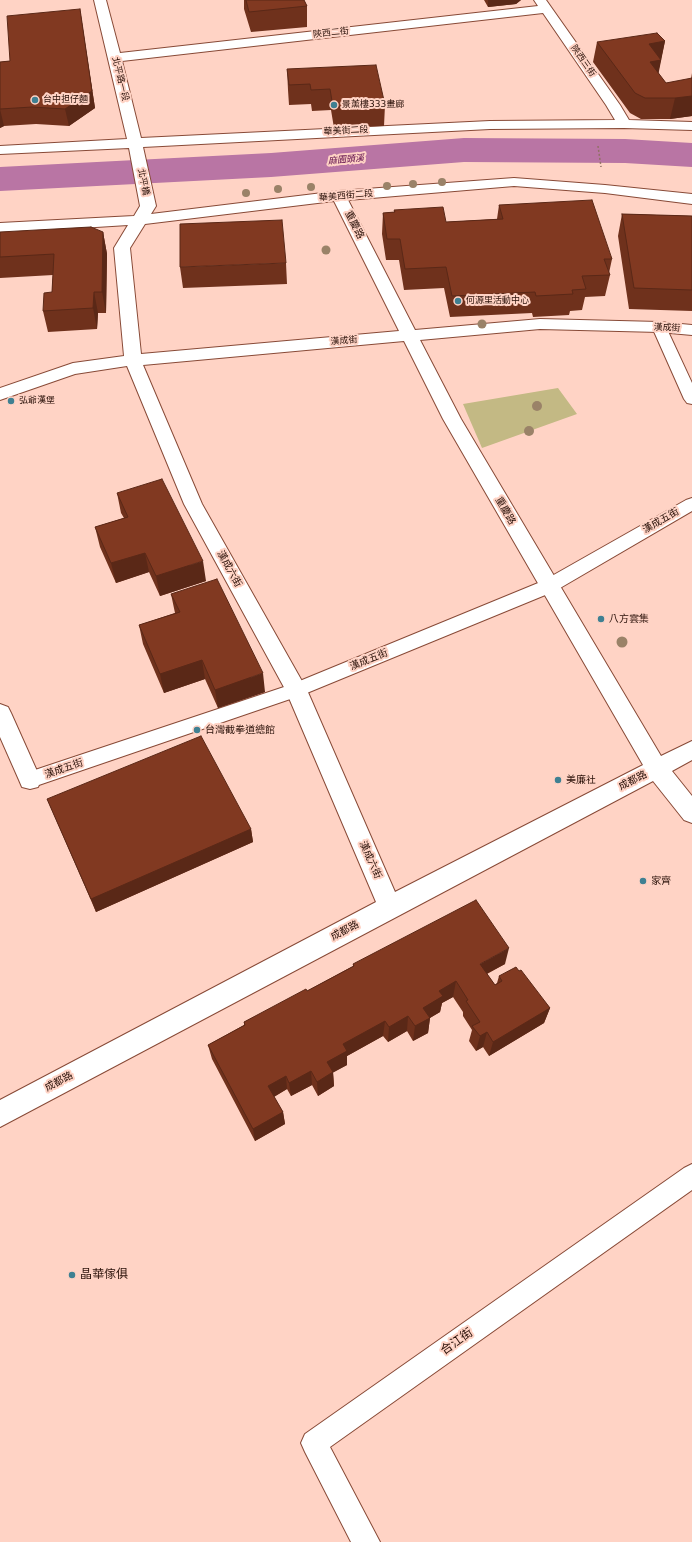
<!DOCTYPE html>
<html>
<head>
<meta charset="utf-8">
<style>
  body { margin:0 }
  canvas { display:block; background:#ffd3c5 }
</style>
</head>
<body>
<canvas width="692" height="1542"></canvas>
<script>
const g = document.querySelector('canvas').getContext('2d');
g.lineJoin = 'round';
function fillPath(path, color) { g.fillStyle = color; g.fill(path, 'evenodd'); }
const poly = rows => new Path2D(rows.map(r => 'M' + r).join(''));
function trace(path, color, width, dash) { g.strokeStyle = color; g.lineWidth = width; g.lineCap = dash ? 'butt' : 'round'; g.setLineDash(dash || []); g.stroke(path); }
function drawText(font, color, halo, rows, align = 'center') {
  g.font = font + ' "DejaVu Sans","Noto Sans TC",sans-serif'; g.lineWidth = 4; g.setLineDash([]); g.textBaseline = 'middle'; g.strokeStyle = halo; g.fillStyle = color; for (const [text, x, y, turn = 0] of rows) {
    g.save(); g.translate(x, y); g.rotate((+turn || 0) * Math.PI / 180); g.textAlign = isNaN(turn) ? turn : align; if (halo) g.strokeText(text, 0, 0); g.fillText(text, 0, 0); g.restore();
  }
}
fillPath(poly([
  [558,388,577,414,482,448,463,404]
]), '#c3b984');
fillPath(poly([
  [464,138,625,139,692,143,692,167,625,163,464,162,271,177,0,191,0,167,271,153,464,138]
]), '#b975a4');
const lane = poly([
  [659,322,664,324,666,327,692,383,692,404,687,403,684,399,652,327,654,324,659,322],
  [692,498,692,511,555,591,302,695,30,788,23,786,20,780,23,774,290,685,543,581,686,500,692,498],
  [692,1164,692,1190,330,1447,380,1542,351,1542,305,1452,301,1443,305,1434,684,1168,692,1164]
]);
const street = poly([
  [94,0,106,0,120,53,538,6,534,0,546,0,620,105,629,120,692,122,692,130,624,128,490,129,143,147,156,206,151,214,339,191,514,178,605,185,692,194,692,204,605,193,514,186,348,200,415,330,540,319,659,322,692,325,692,335,659,332,540,329,420,340,461,419,661,756,692,741,692,760,672,771,692,796,692,823,684,820,653,781,0,1127,0,1100,376,902,286,691,184,504,127,366,75,374,0,400,0,388,73,363,124,356,114,248,128,225,0,233,0,223,134,216,140,206,129,148,0,154,0,146,127,139,94,0],
  [543,13,606,105,615,120,490,121,141,138,122,61,543,13],
  [334,201,399,331,141,354,130,248,145,224,334,201],
  [404,341,443,419,643,765,395,892,307,690,202,504,143,365,404,341],
  [0,704,8,707,11,713,41,780,38,787,30,789,22,787,19,780,0,737,0,704]
]);
trace(lane, '#884a37', 2);
trace(street, '#884a37', 2);
trace(poly([
  [598,146,601,167]
]), '#927065', 1.5, [2, 2]);
fillPath(lane, '#fff');
fillPath(street, '#fff');
g.fillStyle = '#9a8268';
for (const [x, y, r] of [
  [442,182,4],
  [413,184,4],
  [387,186,4],
  [311,187,4],
  [278,189,4],
  [246,193,4],
  [326,250,4.5],
  [482,324,4.5],
  [537,406,5],
  [529,431,5],
  [622,642,5.5]
]) { g.beginPath(); g.arc(x, y, r, 0, 2 * Math.PI); g.fill(); }
fillPath(poly([
  [244,0,304,0,307,6,307,27,251,32,244,9],
  [484,0,521,0,516,4,488,7],
  [82,25,95,108,69,126,36,124,4,126,0,128,0,62,10,61],
  [665,41,658,73,666,83,691,79,692,73,692,116,670,119,641,119,630,113,593,62,597,42],
  [287,69,385,105,384,126,334,128,331,110,312,111,311,104,289,105,288,90],
  [499,205,612,259,609,273,610,275,605,296,585,297,582,310,570,311,569,315,533,317,532,313,450,317,444,288,404,290,399,260,386,260,382,234,383,213,394,212,394,210,446,222,497,219],
  [622,214,692,216,692,311,629,309,618,236],
  [0,232,103,232,107,254,106,313,98,313,97,329,48,332,43,311,52,292,53,275,0,278],
  [286,263,287,284,183,288,180,267],
  [117,493,206,581,160,596,149,572,116,583,100,547,95,527,124,518,121,513],
  [171,594,265,692,218,708,205,679,164,693,143,644,139,625,175,613],
  [47,799,251,829,253,842,96,912],
  [353,964,505,964,487,974,495,985,497,983,499,976,519,971,550,1008,544,1023,489,1056,483,1047,476,1051,469,1041,472,1030,463,1016,463,1012,453,997,442,1003,440,1012,430,1018,428,1033,413,1041,407,1031,388,1042,383,1036,347,1056,347,1065,333,1072,334,1086,318,1096,312,1085,291,1096,287,1089,274,1097,283,1112,285,1124,255,1141,212,1059,208,1045,244,1025,244,1022,307,991,353,966]
]), '#6f311c');
fillPath(poly([
  [488,0,521,0,516,4,488,7],
  [80,9,95,108,69,126,65,109],
  [665,41,657,81,646,83,649,44],
  [692,96,692,116,670,119,675,98],
  [0,109,4,126,0,128],
  [103,232,107,254,106,313,102,292],
  [94,292,98,313,97,329,93,308],
  [145,553,149,572,116,583,111,563],
  [203,561,206,581,160,596,156,576],
  [202,660,205,679,164,693,160,674],
  [263,673,265,692,218,708,215,690],
  [251,829,253,842,96,912,91,899],
  [509,948,505,964,476,979,480,964],
  [456,981,453,997,442,1003,440,1012,421,1023,423,1008,439,991],
  [550,1008,544,1023,489,1056,493,1042],
  [408,1016,407,1031,388,1042,389,1027],
  [430,1018,428,1033,413,1041,415,1026],
  [385,1021,383,1036,347,1056,347,1065,327,1076,327,1062,343,1044],
  [487,1032,483,1047,476,1051,480,1036],
  [311,1071,312,1085,291,1096,289,1083],
  [333,1072,334,1086,318,1096,317,1082],
  [286,1076,287,1089,270,1099,268,1086],
  [283,1112,285,1124,255,1141,253,1129]
]), '#5a2817');
const building = poly([
  [246,0,304,0,307,6,249,12,246,0],
  [80,9,92,91,65,109,32,107,0,109,0,62,10,61,7,16,80,9],
  [657,33,665,41,649,44,661,60,650,62,666,83,692,78,692,96,675,98,645,98,635,93,597,42,657,33],
  [376,65,385,105,333,107,330,89,311,90,310,84,289,85,287,69,376,65],
  [592,200,612,259,604,259,610,275,582,276,586,289,572,290,573,294,536,296,535,292,452,296,446,267,405,269,400,239,387,239,383,213,395,212,394,210,443,207,446,222,503,219,499,205,592,200],
  [622,214,692,216,692,290,634,288,622,214],
  [282,220,286,263,180,267,180,224,282,220],
  [91,227,103,232,102,292,94,292,93,308,43,311,44,293,52,292,54,254,0,257,0,232,91,227],
  [162,479,203,561,156,576,145,553,111,563,95,527,128,517,117,493,162,479],
  [217,579,263,673,215,690,202,660,160,674,139,625,180,612,171,594,217,579],
  [201,736,251,829,91,899,47,799,201,736],
  [476,900,509,948,480,964,495,985,502,981,499,976,516,967,519,971,521,970,550,1008,493,1042,487,1032,480,1036,472,1026,480,1022,466,1001,468,1000,456,981,439,991,443,996,423,1008,430,1018,415,1026,408,1016,389,1027,385,1021,343,1044,347,1051,327,1062,333,1072,317,1082,311,1071,289,1083,286,1076,268,1086,283,1112,253,1129,208,1045,245,1025,244,1022,306,989,307,991,354,966,353,964,476,900]
]);
fillPath(building, '#813921');
trace(building, '#5a2817', 1);
for (const [x, y, r, color] of [
  [35,100,4,"#3f8092"],
  [334,105,4,"#3f8092"],
  [458,301,4,"#3f8092"],
  [11,401,4,"#3f8092"],
  [601,619,4,"#3f8092"],
  [197,730,4,"#3f8092"],
  [558,780,4,"#3f8092"],
  [643,881,4,"#3f8092"],
  [72,1275,4,"#3f8092"]
]) { const dot = new Path2D(); dot.arc(x, y, r, 0, 2 * Math.PI); g.fillStyle = color; g.fill(dot); trace(dot, '#ffd3c5', 1.5); }
drawText('9px', '#291008', '#ffd3c5', [
  ["陝西二街",331,33,-6],
  ["陝西三街",583,61,55],
  ["北平路一段",120,79,76],
  ["華美街二段",346,131,-3],
  ["北平橋",143,182,78],
  ["華美西街二段",346,196,-5],
  ["漢成街",667,328,3],
  ["漢成街",344,341,-5]
]);
drawText('9px', '#291008', '#ffd3c5', [
  ["台中担仔麵",43,100],
  ["景薰樓333畫廊",342,105],
  ["何源里活動中心",466,301],
  ["弘爺漢堡",19,401]
], 'left');
drawText('italic 9px', '#504', '#ffd3c5', [
  ["麻園頭溪",346,160,-5]
]);
drawText('10px', '#291008', '#ffd3c5', [
  ["重慶路",354,225,63],
  ["重慶路",505,511,60],
  ["漢成五街",661,521,-30],
  ["漢成六街",229,569,61],
  ["漢成五街",369,660,-22],
  ["漢成五街",64,769,-19],
  ["成都路",633,781,-27],
  ["漢成六街",370,860,66],
  ["成都路",345,931,-28],
  ["成都路",59,1082,-28]
]);
drawText('10px', '#291008', '#ffd3c5', [
  ["八方雲集",609,619],
  ["台灣截拳道總館",205,730],
  ["美廉社",566,780],
  ["家齊",651,881]
], 'left');
drawText('12px', '#291008', '#ffd3c5', [
  ["晶華傢俱",80,1275]
], 'left');
drawText('12px', '#291008', '#ffd3c5', [
  ["合江街",457,1342,-35]
]);
</script>
</body>
</html>
